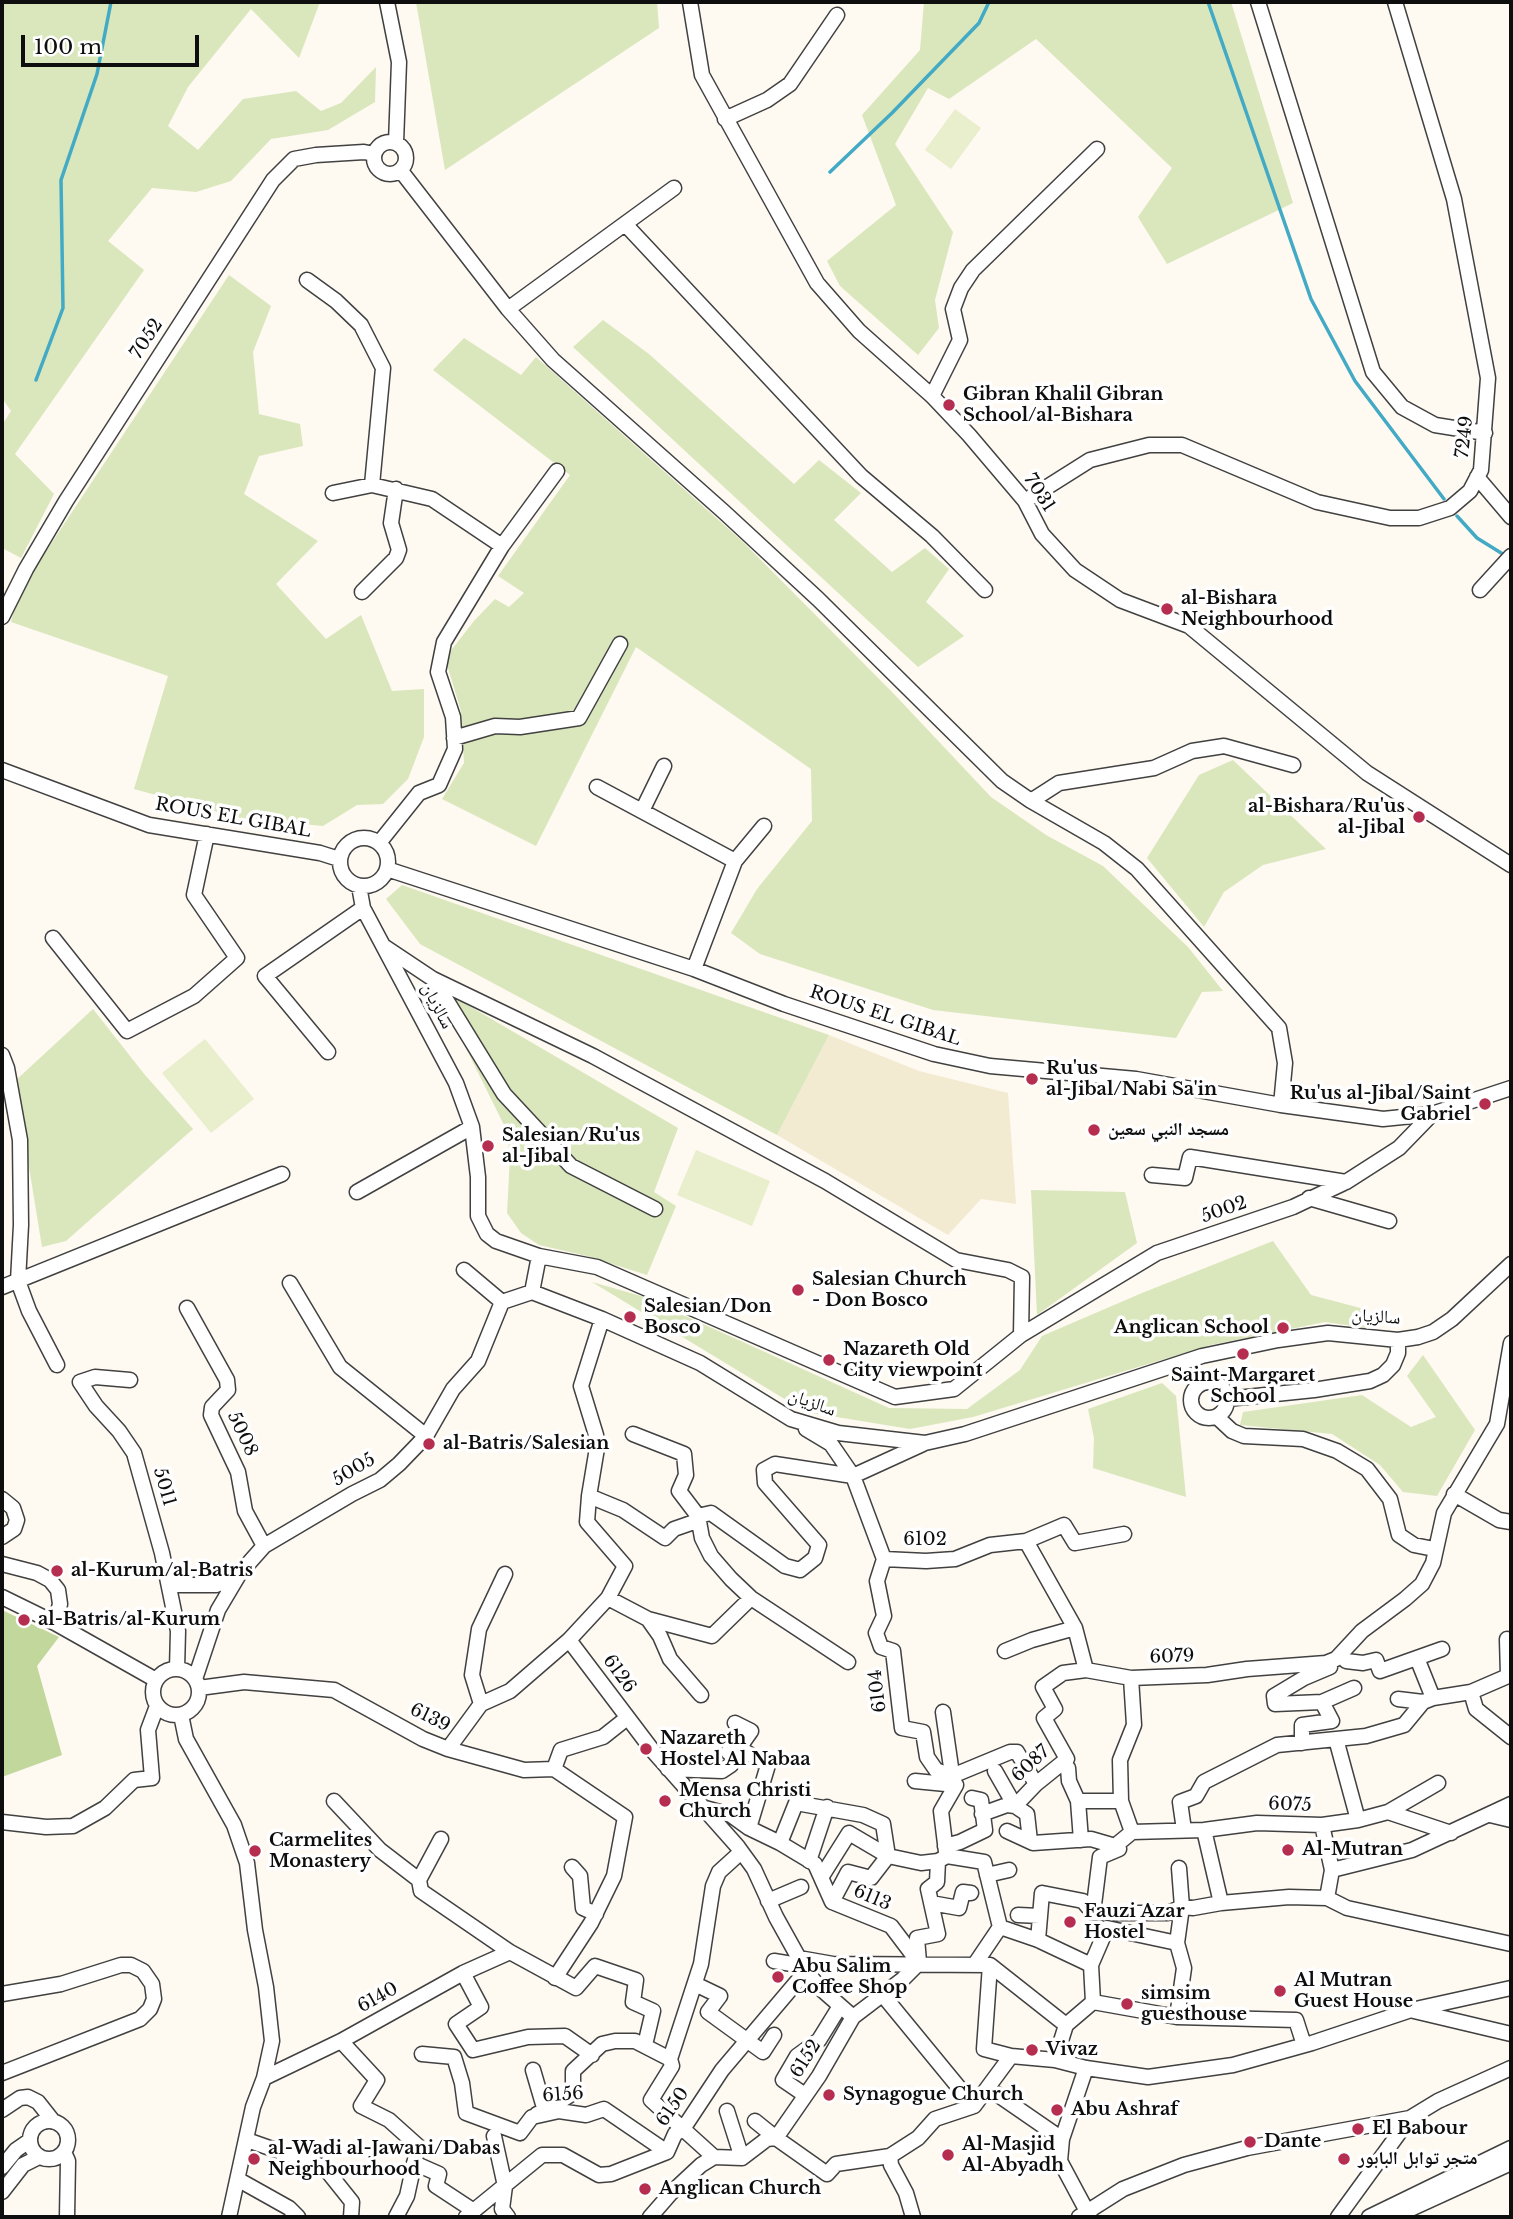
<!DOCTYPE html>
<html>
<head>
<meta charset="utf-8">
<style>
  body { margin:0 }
  #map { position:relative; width:1513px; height:2219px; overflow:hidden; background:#fef9f1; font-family:"Libre Baskerville",serif }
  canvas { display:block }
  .frame { position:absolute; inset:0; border:4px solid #0e0e0e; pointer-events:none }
  .scale { position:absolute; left:21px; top:35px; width:178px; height:32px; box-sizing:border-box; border:4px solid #0e0e0e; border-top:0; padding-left:9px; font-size:21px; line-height:24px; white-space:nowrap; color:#0e0e0e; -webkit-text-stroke:5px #fff; paint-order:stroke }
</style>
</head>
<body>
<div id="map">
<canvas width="1513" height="2219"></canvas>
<div class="frame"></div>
<div class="scale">100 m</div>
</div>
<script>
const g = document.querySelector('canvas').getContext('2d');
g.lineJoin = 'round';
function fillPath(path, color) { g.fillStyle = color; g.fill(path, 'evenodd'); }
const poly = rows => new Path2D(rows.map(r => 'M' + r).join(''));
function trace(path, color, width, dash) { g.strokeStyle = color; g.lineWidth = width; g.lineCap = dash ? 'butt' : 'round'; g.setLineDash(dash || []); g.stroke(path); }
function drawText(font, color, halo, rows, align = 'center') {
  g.font = font + ' "Libre Baskerville","Noto Naskh Arabic",serif'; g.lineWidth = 7; g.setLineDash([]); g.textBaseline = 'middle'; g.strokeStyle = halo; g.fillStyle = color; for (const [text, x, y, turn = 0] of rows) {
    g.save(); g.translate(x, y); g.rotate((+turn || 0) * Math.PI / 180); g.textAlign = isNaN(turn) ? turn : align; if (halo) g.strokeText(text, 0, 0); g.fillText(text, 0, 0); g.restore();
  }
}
fillPath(poly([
  [829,1035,919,1071,1008,1093,1016,1204,981,1199,948,1235,777,1135]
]), '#f3ead2');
fillPath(poly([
  [2,2,320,2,299,58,251,9,188,87,168,126,198,150,243,99,296,91,321,111,341,103,376,67,375,102,328,130,271,139,231,181,196,192,152,188,108,241,144,270,15,454,54,494,21,558,2,548,2,425,11,411,2,398],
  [416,2,657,2,659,28,445,170],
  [924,2,1231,2,1293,203,1167,264,1138,217,1172,168,1036,39,949,99,928,88,895,144,953,232,935,300,939,328,918,355,840,286,827,261,896,205,862,115,920,50],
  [229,275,271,306,253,352,259,414,300,424,303,446,259,456,244,494,318,541,276,584,326,639,361,615,392,691,424,689,424,737,408,779,383,804,357,805,323,826,240,818,134,789,168,676,11,622,19,592],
  [603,320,649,354,794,484,819,460,861,493,834,520,892,572,925,548,949,569,926,602,964,636,918,667,573,347],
  [464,338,521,375,536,357,742,541,894,694,991,797,1046,835,1103,866,1188,947,1223,991,1202,992,1176,1038,933,1010,760,954,731,933,757,889,812,821,811,769,636,647,536,846,442,799,464,763,461,711,445,658,474,621,495,599,509,607,524,593,498,576,570,475,433,370],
  [1233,760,1326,849,1263,865,1224,892,1204,927,1147,858,1199,775],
  [402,885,829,1035,777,1135,420,944,386,899],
  [435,986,678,1128,654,1192,676,1206,647,1275,587,1256,539,1245,521,1233,507,1213,510,1156,506,1129],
  [93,1009,145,1075,193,1129,66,1241,42,1247,15,1081],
  [1031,1190,1125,1192,1137,1243,1037,1315],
  [1273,1241,1311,1295,1368,1310,1366,1328,1325,1322,1211,1345,973,1417,910,1429,806,1412,592,1282,641,1296,889,1408,967,1409,1020,1370,1042,1336,1142,1293],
  [1423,1355,1475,1430,1437,1496,1403,1492,1380,1465,1332,1434,1240,1425,1243,1412,1362,1395,1411,1427,1436,1417,1407,1376],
  [1162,1383,1176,1396,1186,1497,1093,1468,1094,1438,1088,1409]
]), '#dae7bc');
fillPath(poly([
  [2,1610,59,1637,37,1666,62,1755,2,1777]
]), '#c2d79c');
fillPath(poly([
  [955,109,981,128,951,169,925,150],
  [205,1039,254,1099,211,1133,162,1073],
  [696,1150,770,1181,752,1226,677,1195]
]), '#e9efcd');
trace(poly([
  [1208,2,1311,299,1355,381,1444,499],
  [830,172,892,113,979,23,989,2],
  [36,380,63,308,61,180,97,74,111,2],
  [1457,516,1477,538,1506,556]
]), '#43aac5', 3.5);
const minor = poly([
  [387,2,399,62,396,143],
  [690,2,702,75,817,283,859,331,932,396,969,435,1025,501,1042,534,1075,570,1120,600,1189,626,1367,773,1511,865],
  [1258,2,1373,372,1402,407,1435,425,1485,433],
  [725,119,767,100,790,84,837,15],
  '374 158a16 16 0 1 1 32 0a16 16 0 1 1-32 0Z',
  [401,171,508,309,553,360,724,512,818,599,1002,781,1031,801,1104,843,1137,869,1279,1028,1285,1063,1281,1105],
  [625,224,861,476,932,536,985,590],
  [307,280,336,301,361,325,383,368,372,485],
  [508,309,674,188],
  [932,396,960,340,953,309,961,288,973,270,1097,149],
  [1477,477,1511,517],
  [333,493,372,485,432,499,502,546],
  [1025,501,1090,460,1149,445,1182,445,1317,502,1390,518,1419,518,1450,508,1470,491,1481,470,1488,378,1454,199,1395,2],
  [1480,590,1511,556],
  [362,592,396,558,399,550,391,523,396,489],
  [2,617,26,569,66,501,273,180,294,159,316,155,364,152,374,154],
  [454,738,495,726,520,727,579,718,620,644],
  [2,770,149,825,320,853,339,859],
  [597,787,735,861],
  [1031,801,1059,783,1154,768,1192,751,1224,746,1293,765],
  [642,811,664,766],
  '340 862a24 24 0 1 1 48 0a24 24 0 1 1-48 0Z',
  [379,843,419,793,439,785,455,749,453,717,438,672,444,642,502,546,557,471],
  [387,869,694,969,784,1004,934,1054,990,1066,1136,1079,1281,1105,1383,1119,1432,1114,1511,1088],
  [359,886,363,908,456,1083,472,1127,478,1177,478,1216,487,1234,496,1241,539,1256,597,1267,895,1397,954,1389,1021,1335,1022,1277,1008,1270,956,1260,825,1181,593,1056,433,979,385,947],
  [53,938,127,1031,194,996,237,958,194,895,207,834],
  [694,969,735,861,764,826],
  [434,980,504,1094,571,1166,655,1209],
  [328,1052,265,976,363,908],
  [2,1055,7,1068,20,1140,21,1225,18,1281,29,1311,57,1365],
  [1152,1175,1185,1178,1190,1157,1346,1182],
  [357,1192,472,1127],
  [1309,1198,1389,1221],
  [464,1270,502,1302],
  [290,1283,340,1367,426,1436],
  [2,1287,282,1174],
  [532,1292,602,1319,700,1363,791,1419,838,1433,925,1443,965,1434,1202,1356,1278,1340,1328,1333,1398,1340,1418,1337,1433,1332,1452,1319,1511,1264],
  [532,1292,539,1256],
  [187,1308,227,1380,228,1390,212,1407,211,1415,238,1472,245,1511,264,1546],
  [1021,1335,1157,1253,1293,1207,1346,1182,1399,1148,1432,1114],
  [130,1380,95,1377,80,1382,96,1406,119,1431,134,1453,162,1553,178,1631,177,1669],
  '1191 1400a18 18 0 1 1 36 0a18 18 0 1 1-36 0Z',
  [1227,1399,1314,1390,1370,1381,1383,1375,1393,1365,1398,1353,1398,1340],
  [1217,1417,1232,1431,1244,1436,1303,1439,1337,1451,1367,1469,1390,1499,1399,1535,1414,1545,1434,1549],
  [806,1429,831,1444,853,1476,884,1559],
  [633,1434,684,1454,686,1475,679,1491,698,1516],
  [1454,1494,1499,1520,1511,1522],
  [589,1496,623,1510,665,1538,674,1529,697,1521],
  [2,1499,13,1508,17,1520,14,1529,2,1537],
  [1026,1541,1075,1628,1086,1670],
  [884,1559,877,1581,884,1616,876,1633,881,1647,893,1651,902,1728,923,1732,927,1757,936,1770,952,1776,1010,1752,1017,1752,1036,1784],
  [884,1559,926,1561,955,1559,990,1545,1026,1541,1064,1525,1075,1543,1124,1534],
  [2,1564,37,1573,50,1580,58,1590,60,1604,55,1623],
  [169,1585,216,1585,237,1576],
  [2,1597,55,1623,156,1680],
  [608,1598,648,1619,660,1636,670,1659,701,1695],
  [648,1619,712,1636,751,1598],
  [569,1640,653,1751,738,1847,754,1869,776,1917,806,1971,820,1988,853,2017],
  [1005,1651,1032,1640,1075,1628],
  [1417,1658,1433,1698],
  [1346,1661,1363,1663,1376,1660,1380,1671,1442,1649],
  [848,1662,751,1598,731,1579,711,1556,702,1538,698,1516,711,1513,785,1566,800,1570,815,1558,819,1545,765,1483,764,1470,775,1464,853,1476,923,1444],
  [1330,1667,1304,1678,1274,1696,1275,1704,1322,1702,1354,1688],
  '153 1692a23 23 0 1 1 46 0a23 23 0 1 1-46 0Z',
  [195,1679,218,1610,240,1573,264,1546,352,1494,380,1480,399,1464,426,1436,453,1389,478,1361,502,1302,532,1292],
  [199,1688,244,1682,334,1690,423,1739,448,1749,524,1770,554,1769],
  [1471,1692,1508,1676,1507,1639],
  [1398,1699,1423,1702,1433,1698,1471,1692,1476,1709,1511,1737],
  [481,1704,472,1675,479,1629,505,1574],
  [943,1712,953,1781],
  [181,1715,186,1739,234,1825,247,1863,255,1930,266,1987,272,2041,264,2078,253,2107,229,2217],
  [735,1723,751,1731,739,1748,768,1765,749,1828],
  [1336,1739,1358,1820],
  [1302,1743,1302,1725,1332,1721,1322,1702],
  [448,1749,481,1704,510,1691,569,1640,608,1598,625,1566,587,1522,589,1496,597,1448,596,1435,581,1386,602,1319],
  [1068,1768,1069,1781,1078,1801,1081,1840],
  [554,1769,625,1817,614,1876,591,1923,555,1978],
  [554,1769,561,1750,603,1737,627,1718],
  [668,1769,722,1771,731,1765,733,1756,728,1752],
  [995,1771,1015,1806,1027,1814,1030,1841],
  [915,1781,956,1785],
  [334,1801,380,1850,419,1880],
  [1078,1801,1121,1801],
  [705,1808,731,1815,749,1828,780,1843,815,1864,832,1902,891,1926,919,1963],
  [1388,1812,1451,1833],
  [982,1814,1007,1805,1015,1806,1036,1784,1067,1759,1044,1718,1055,1709,1043,1687,1063,1673,1086,1670,1131,1678],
  [1490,1815,1511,1820],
  [2,1822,46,1827,73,1826,105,1808,134,1780,152,1778,148,1730,157,1706],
  [1322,1825,1332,1870,1327,1898],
  [1184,1830,1180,1802,1196,1796,1204,1782,1277,1745,1366,1736,1404,1725,1423,1702],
  [1204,1830,1221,1903],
  [1007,1831,1033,1843,1091,1839,1115,1846],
  [1132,1832,1121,1801,1120,1760,1134,1725,1131,1678,1207,1675,1247,1669,1326,1663,1336,1659,1362,1631,1405,1599,1422,1584,1433,1563,1444,1513,1497,1424,1511,1343],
  [1132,1832,1204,1830,1257,1823,1322,1825,1358,1820,1388,1812,1438,1783],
  [441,1839,419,1880,421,1891,510,1952,576,1988,595,1966,636,1980,633,2002,653,2011,645,2045],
  [780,1843,796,1803,863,1815,883,1824,888,1856],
  [945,1846,960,1842,985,1830,981,1800,972,1798],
  [946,1852,941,1811,956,1785],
  [947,1856,984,1862,1000,1927],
  [809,1861,827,1807],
  [572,1867,580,1876,583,1908,596,1914],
  [1332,1870,1412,1850,1511,1804],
  [987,1875,1009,1870],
  [822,1876,849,1833,888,1856,921,1863,938,1861,947,1856],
  [768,1901,801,1887],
  [832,1902,848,1872,871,1878,888,1856],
  [931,1903,959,1908,963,1892,971,1893],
  [1093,1913,1168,1913,1182,1907,1193,1908,1221,1903,1289,1897,1327,1898,1347,1908,1511,1944],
  [1018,1915,1040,1916],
  [1000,1927,1038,1940,1091,1965],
  [1038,1940,1042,1893,1083,1901,1093,1913,1100,1857,1119,1849,1115,1846,1132,1832],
  [799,1958,833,1964,990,1965,1066,2025],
  [774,1961,804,1966],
  [919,1962,917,1938,938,1934,928,1889,937,1882,938,1861],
  [919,1963,903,1979,853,2017,819,2076,776,2138,827,2174,836,2164,890,2156,918,2138,935,2119,974,2106],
  [975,1964,1000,1927],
  [990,1965,984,2049,1011,2056,1055,2060,1086,2068,1148,2077,1233,2065,1312,2043,1411,2010,1511,1988],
  [463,1973,481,2007,456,2024,473,2050,528,2037,565,2036,592,2055],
  [695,1984,720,1996,708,2012],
  [2,1994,61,1984,121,1965,131,1965,143,1971,152,1984,154,1999,150,2009,140,2019,2,2073],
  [882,1994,974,2106],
  [1093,2002,1177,2017,1296,2020,1304,2045],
  [1093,2002,1091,1965,1107,1928,1177,1943],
  [1414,2011,1511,2034],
  [708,2012,763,2052,774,2035],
  [1177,2017,1184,1968,1177,1943,1182,1907,1179,1868],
  [341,2041,377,2080,361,2106,389,2120,418,2146,407,2196,396,2217],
  [422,2054,454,2057,462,2083,466,2113,520,2133,532,2117,559,2111,586,2115,604,2109,667,2152],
  [670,2059,701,1964,713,1886,719,1872,741,1852],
  [1055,2060,1066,2025,1093,2002],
  [1086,2068,1062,2139,1060,2161,1090,2217],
  [533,2070,545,2111,537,2114],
  [264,2078,341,2041,463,1973,510,1952],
  [988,2088,1062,2139],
  [805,2095,783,2080,797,2056,819,2040,840,2006],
  [974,2106,1011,2056],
  [2,2110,20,2098,28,2097,38,2102,53,2121],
  [545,2111,573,2093,573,2071,602,2044,615,2041,635,2041,670,2059,672,2066,651,2100,714,2157],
  [727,2111,742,2158,767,2139,776,2138,755,2121],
  '30 2140a19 19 0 1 1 38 0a19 19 0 1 1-38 0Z',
  [494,2136,505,2186,502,2209,508,2217],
  [247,2140,324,2167,352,2202,351,2217],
  [64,2152,68,2161,67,2217],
  [890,2156,891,2165,906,2193,913,2217],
  [414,2163,439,2174,436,2186,474,2211],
  [2,2167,16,2150,29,2141],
  [239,2180,289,2208,298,2217],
  [2,2192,23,2165,39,2157],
  [466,2217,542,2155,563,2155,599,2175,611,2174,667,2152,675,2134,683,2129,722,2070,806,1971],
  [650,2217,671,2193,701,2165,714,2157,742,2158],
  [1079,2217,1123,2189,1184,2165,1247,2148,1410,2118,1438,2101,1511,2068],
  [1338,2217,1410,2118],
  [1369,2217,1511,2148],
  [1393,2217,1511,2163]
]);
trace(minor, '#414141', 17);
trace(minor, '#fff', 14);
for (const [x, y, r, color] of [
  [949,405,7,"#b62e4f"],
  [1167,609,7,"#b62e4f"],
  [1419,817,7,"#b62e4f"],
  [1032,1079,7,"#b62e4f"],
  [1485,1104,7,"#b62e4f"],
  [1094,1130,7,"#b62e4f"],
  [488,1146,7,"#b62e4f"],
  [798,1290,7,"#b62e4f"],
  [630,1317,7,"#b62e4f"],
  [1283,1328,7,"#b62e4f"],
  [1243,1354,7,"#b62e4f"],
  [829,1360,7,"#b62e4f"],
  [429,1444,7,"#b62e4f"],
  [57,1571,7,"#b62e4f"],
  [24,1620,7,"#b62e4f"],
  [646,1749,7,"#b62e4f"],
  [665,1801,7,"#b62e4f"],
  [1288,1850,7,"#b62e4f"],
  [255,1851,7,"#b62e4f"],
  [1070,1922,7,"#b62e4f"],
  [778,1977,7,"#b62e4f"],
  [1280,1991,7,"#b62e4f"],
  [1127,2004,7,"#b62e4f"],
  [1032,2050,7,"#b62e4f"],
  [829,2095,7,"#b62e4f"],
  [1057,2110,7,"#b62e4f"],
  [1358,2129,7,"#b62e4f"],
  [1250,2142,7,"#b62e4f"],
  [948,2155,7,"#b62e4f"],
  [254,2159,7,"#b62e4f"],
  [1344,2159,7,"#b62e4f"],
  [645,2189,7,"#b62e4f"]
]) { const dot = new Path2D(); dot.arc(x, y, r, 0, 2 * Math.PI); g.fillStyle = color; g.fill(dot); trace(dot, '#fff', 2.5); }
drawText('18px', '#0e0e0e', '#fff', [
  ["7052",147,339,-57],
  ["7249",1465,437,-84],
  ["7031",1039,493,57],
  ["ROUS EL GIBAL",233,818,10],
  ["سالزيان",437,1006,63],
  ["ROUS EL GIBAL",885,1016,18],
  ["5002",1224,1210,-19],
  ["سالزيان",1376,1317,4],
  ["سالزيان",812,1403,20],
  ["5008",242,1434,65],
  ["5005",354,1470,-31],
  ["5011",164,1487,74],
  ["6102",925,1540],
  ["6079",1172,1657,-2],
  ["6126",619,1674,54],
  ["6104",878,1691,-97],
  ["6139",430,1718,26],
  ["6087",1031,1764,-43],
  ["6075",1290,1805,2],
  ["6113",872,1898,23],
  ["6140",378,1998,-29],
  ["6152",806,2059,-58],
  ["6156",563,2095,-4],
  ["6150",673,2107,-55]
]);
drawText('bold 18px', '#0e0e0e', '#fff', [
  ["Gibran Khalil Gibran",963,395],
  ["School/al-Bishara",963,416],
  ["al-Bishara",1181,599],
  ["Neighbourhood",1181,620],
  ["al-Bishara/Ru'us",1405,807,"right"],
  ["al-Jibal",1405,828,"right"],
  ["Ru'us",1046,1069],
  ["al-Jibal/Nabi Sa'in",1046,1090],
  ["Ru'us al-Jibal/Saint",1471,1094,"right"],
  ["Gabriel",1471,1115,"right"],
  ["مسجد النبي سعين",1108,1130],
  ["Salesian/Ru'us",502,1136],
  ["al-Jibal",502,1157],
  ["Salesian Church",812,1280],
  ["- Don Bosco",812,1301],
  ["Salesian/Don",644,1307],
  ["Bosco",644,1328],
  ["Anglican School",1269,1328,"right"],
  ["Nazareth Old",843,1350],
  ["City viewpoint",843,1371],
  ["Saint-Margaret",1243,1376,"center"],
  ["School",1243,1397,"center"],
  ["al-Batris/Salesian",443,1444],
  ["al-Kurum/al-Batris",71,1571],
  ["al-Batris/al-Kurum",38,1620],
  ["Nazareth",660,1739],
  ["Hostel Al Nabaa",660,1760],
  ["Mensa Christi",679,1791],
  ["Church",679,1812],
  ["Carmelites",269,1841],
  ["Monastery",269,1862],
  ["Al-Mutran",1302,1850],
  ["Fauzi Azar",1084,1912],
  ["Hostel",1084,1933],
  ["Abu Salim",792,1967],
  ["Coffee Shop",792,1988],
  ["Al Mutran",1294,1981],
  ["Guest House",1294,2002],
  ["simsim",1141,1994],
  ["guesthouse",1141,2015],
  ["Vivaz",1046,2050],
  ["Synagogue Church",843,2095],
  ["Abu Ashraf",1071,2110],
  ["El Babour",1372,2129],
  ["Dante",1264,2142],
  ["Al-Masjid",962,2145],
  ["Al-Abyadh",962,2166],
  ["al-Wadi al-Jawani/Dabas",268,2149],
  ["Neighbourhood",268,2170],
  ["متجر توابل البابور",1358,2159],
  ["Anglican Church",659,2189]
], 'left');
</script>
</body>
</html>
